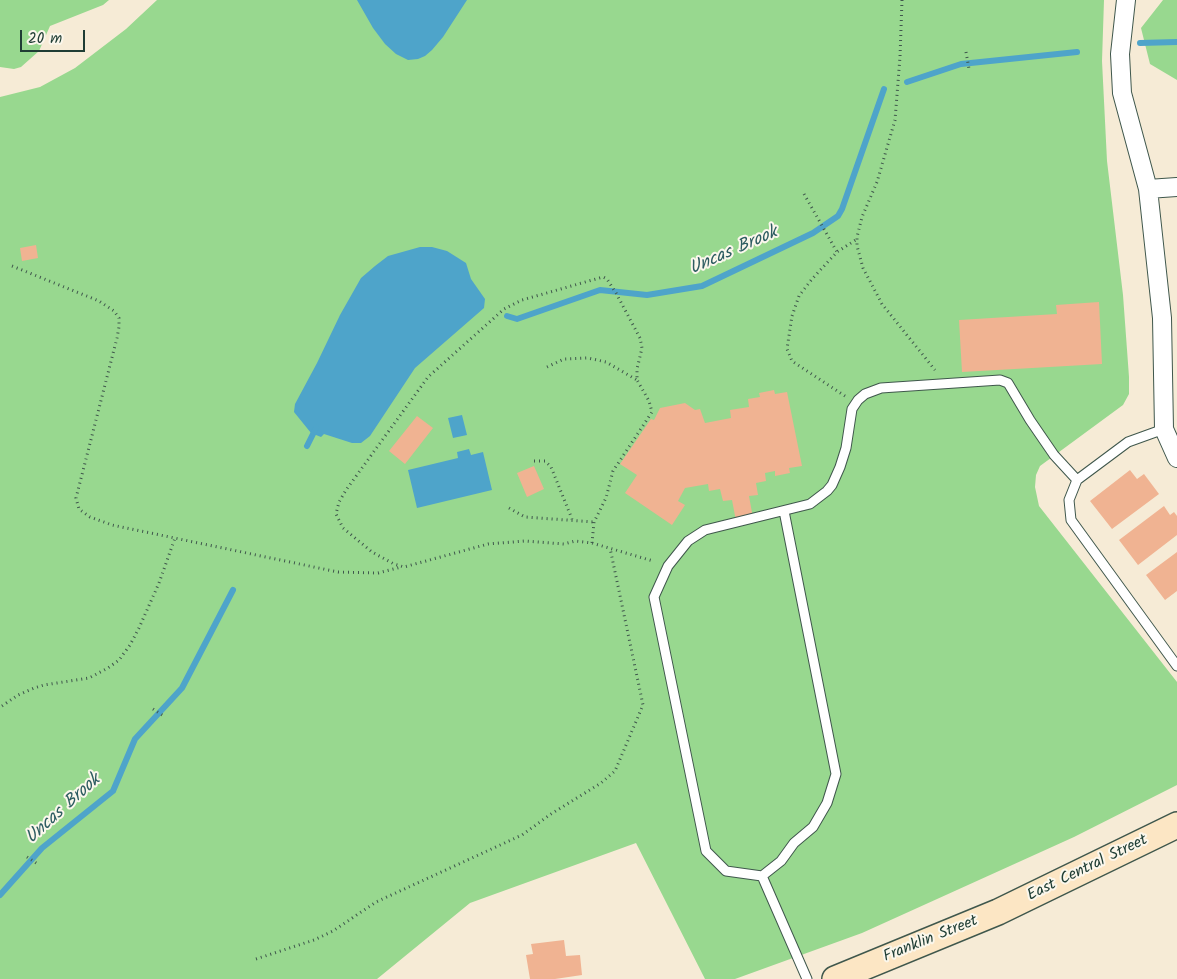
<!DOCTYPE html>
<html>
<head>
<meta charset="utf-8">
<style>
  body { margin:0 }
  #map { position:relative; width:1177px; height:979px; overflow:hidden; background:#f6ebd6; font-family:Kalam,sans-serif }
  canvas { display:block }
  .scale { position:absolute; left:20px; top:30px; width:65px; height:22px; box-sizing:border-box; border:2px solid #1f3d34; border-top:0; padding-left:6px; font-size:15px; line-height:18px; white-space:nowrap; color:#1f3d34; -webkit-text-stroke:4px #fbf7ec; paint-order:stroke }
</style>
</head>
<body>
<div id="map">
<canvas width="1177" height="979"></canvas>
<div class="scale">20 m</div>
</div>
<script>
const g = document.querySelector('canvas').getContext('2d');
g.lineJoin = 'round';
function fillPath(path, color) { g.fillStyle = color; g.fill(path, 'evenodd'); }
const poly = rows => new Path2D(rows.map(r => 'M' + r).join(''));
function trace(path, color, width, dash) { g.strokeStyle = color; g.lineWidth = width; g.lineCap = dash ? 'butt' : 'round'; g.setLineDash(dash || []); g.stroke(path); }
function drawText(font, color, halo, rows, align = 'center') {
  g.font = font + ' Kalam,sans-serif'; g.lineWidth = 4; g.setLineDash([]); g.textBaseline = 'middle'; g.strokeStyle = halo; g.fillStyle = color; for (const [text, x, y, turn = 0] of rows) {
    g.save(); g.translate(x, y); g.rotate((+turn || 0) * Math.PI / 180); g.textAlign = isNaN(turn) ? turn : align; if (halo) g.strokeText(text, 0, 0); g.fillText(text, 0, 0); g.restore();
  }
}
fillPath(poly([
  [0,0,109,0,103,5,50,26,39,51,21,67,14,69,0,67],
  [157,0,1104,0,1102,61,1107,161,1123,295,1129,377,1129,394,1123,405,1040,466,1036,475,1035,487,1039,506,1177,682,1177,785,1074,837,862,933,735,979,705,979,636,843,470,903,377,979,0,979,0,97,40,87,75,68,126,29],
  [1163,0,1177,0,1177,80,1150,64,1141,28]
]), '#98d88f');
fillPath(poly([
  [357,0,467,0,443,37,432,50,425,56,418,59,408,60,396,54,385,44,373,28],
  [420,247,432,247,447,251,466,263,471,279,485,299,484,308,415,368,370,436,361,443,352,443,324,434,321,437,311,433,294,412,295,404,317,363,340,315,361,278,375,266,388,256],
  [462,415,467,435,453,438,448,418],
  [469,449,471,455,483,452,492,490,417,508,408,470,458,458,457,452]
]), '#4ea4ca');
trace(poly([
  [1140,43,1177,42],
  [907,82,961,64,1077,52],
  [507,316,517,319,600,290,647,295,702,286,813,233,838,216,842,209,884,89],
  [307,446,316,428],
  [0,895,42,848,113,791,135,739,182,688,233,590]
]), '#4ea4ca', 6);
fillPath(poly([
  [36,245,38,258,22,261,20,248],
  [1099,302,1102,364,962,372,959,320,1057,314,1056,305],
  [774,390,775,394,787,392,802,466,789,468,790,473,775,476,775,471,765,473,766,481,756,483,758,495,749,496,753,518,736,521,732,500,723,501,720,489,709,491,708,484,685,488,678,501,685,505,672,525,625,493,637,475,620,464,651,419,654,420,660,408,685,403,695,410,700,409,705,423,731,418,730,410,749,407,748,399,760,397,759,393],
  [417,416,433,428,405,464,389,451],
  [534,466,544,489,527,497,517,473],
  [1130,470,1137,479,1144,474,1159,494,1112,529,1090,501],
  [1164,506,1170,515,1174,512,1177,516,1177,535,1138,565,1119,540],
  [1177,552,1177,591,1165,600,1146,575],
  [564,940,566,956,580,955,582,975,555,979,530,979,526,955,533,954,531,944]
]), '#f0b392');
const lane = poly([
  [1164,429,1128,442,1077,480,1069,500,1071,520,1177,666],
  [784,511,836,774,827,803,813,827,794,843,781,861,762,876,726,871,706,851,654,597,668,566,688,541,705,530,810,504,827,491,832,485,840,467,846,448,852,409,858,400,865,394,881,388,1000,380,1008,383,1030,420,1054,455,1077,480],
  [762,876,807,979]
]);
const street = poly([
  [1126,0,1120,54,1122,93,1148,189],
  [1177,187,1148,189,1162,318,1164,429,1177,458]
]);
const secondary = poly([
  [835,979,998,912,1177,825]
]);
trace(lane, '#3f574c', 11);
trace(street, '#3f574c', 20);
trace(secondary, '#3f574c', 28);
trace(poly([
  [902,0,900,57,895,120,877,182,862,217,857,237,857,246,863,268,882,304,935,370],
  [966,52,969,69],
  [804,194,837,252],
  [12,266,99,301,114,311,119,318,119,327,117,338,76,498,79,509,90,517,112,525,338,572,378,573,401,567],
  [547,367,564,359,588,358,606,362,637,380],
  [845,396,792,361,787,349,792,316,799,296,812,279,837,252,857,239],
  [534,461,545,461,551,467,572,519],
  [509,508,525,517,594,522],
  [592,543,594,522,606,498,613,471,652,412,649,401,637,380,637,369,642,348,640,338,616,293,607,279,603,277,522,300,504,309,428,377,346,490,339,502,336,514,343,528,372,552,394,564,404,567,488,544,525,541,564,544,575,541,592,543,653,561],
  [2,706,18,695,34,688,44,685,89,678,108,668,119,660,130,645,139,628,159,583,175,538],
  [153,709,165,717],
  [27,857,39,865],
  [256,959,314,940,333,931,376,902,522,835,551,814,601,783,615,771,643,705,610,548]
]), '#3f574c', 3, [1, 4]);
trace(lane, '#fff', 9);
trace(street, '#fff', 18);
trace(secondary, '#fce6c4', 25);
drawText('16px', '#1f3d34', '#fbf7ec', [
  ["East Central Street",1088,869,-26],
  ["Franklin Street",931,940,-22]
]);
drawText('italic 18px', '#2d5c61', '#fbf7ec', [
  ["Uncas Brook",734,252,-24],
  ["Uncas Brook",64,810,-42]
]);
</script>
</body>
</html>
